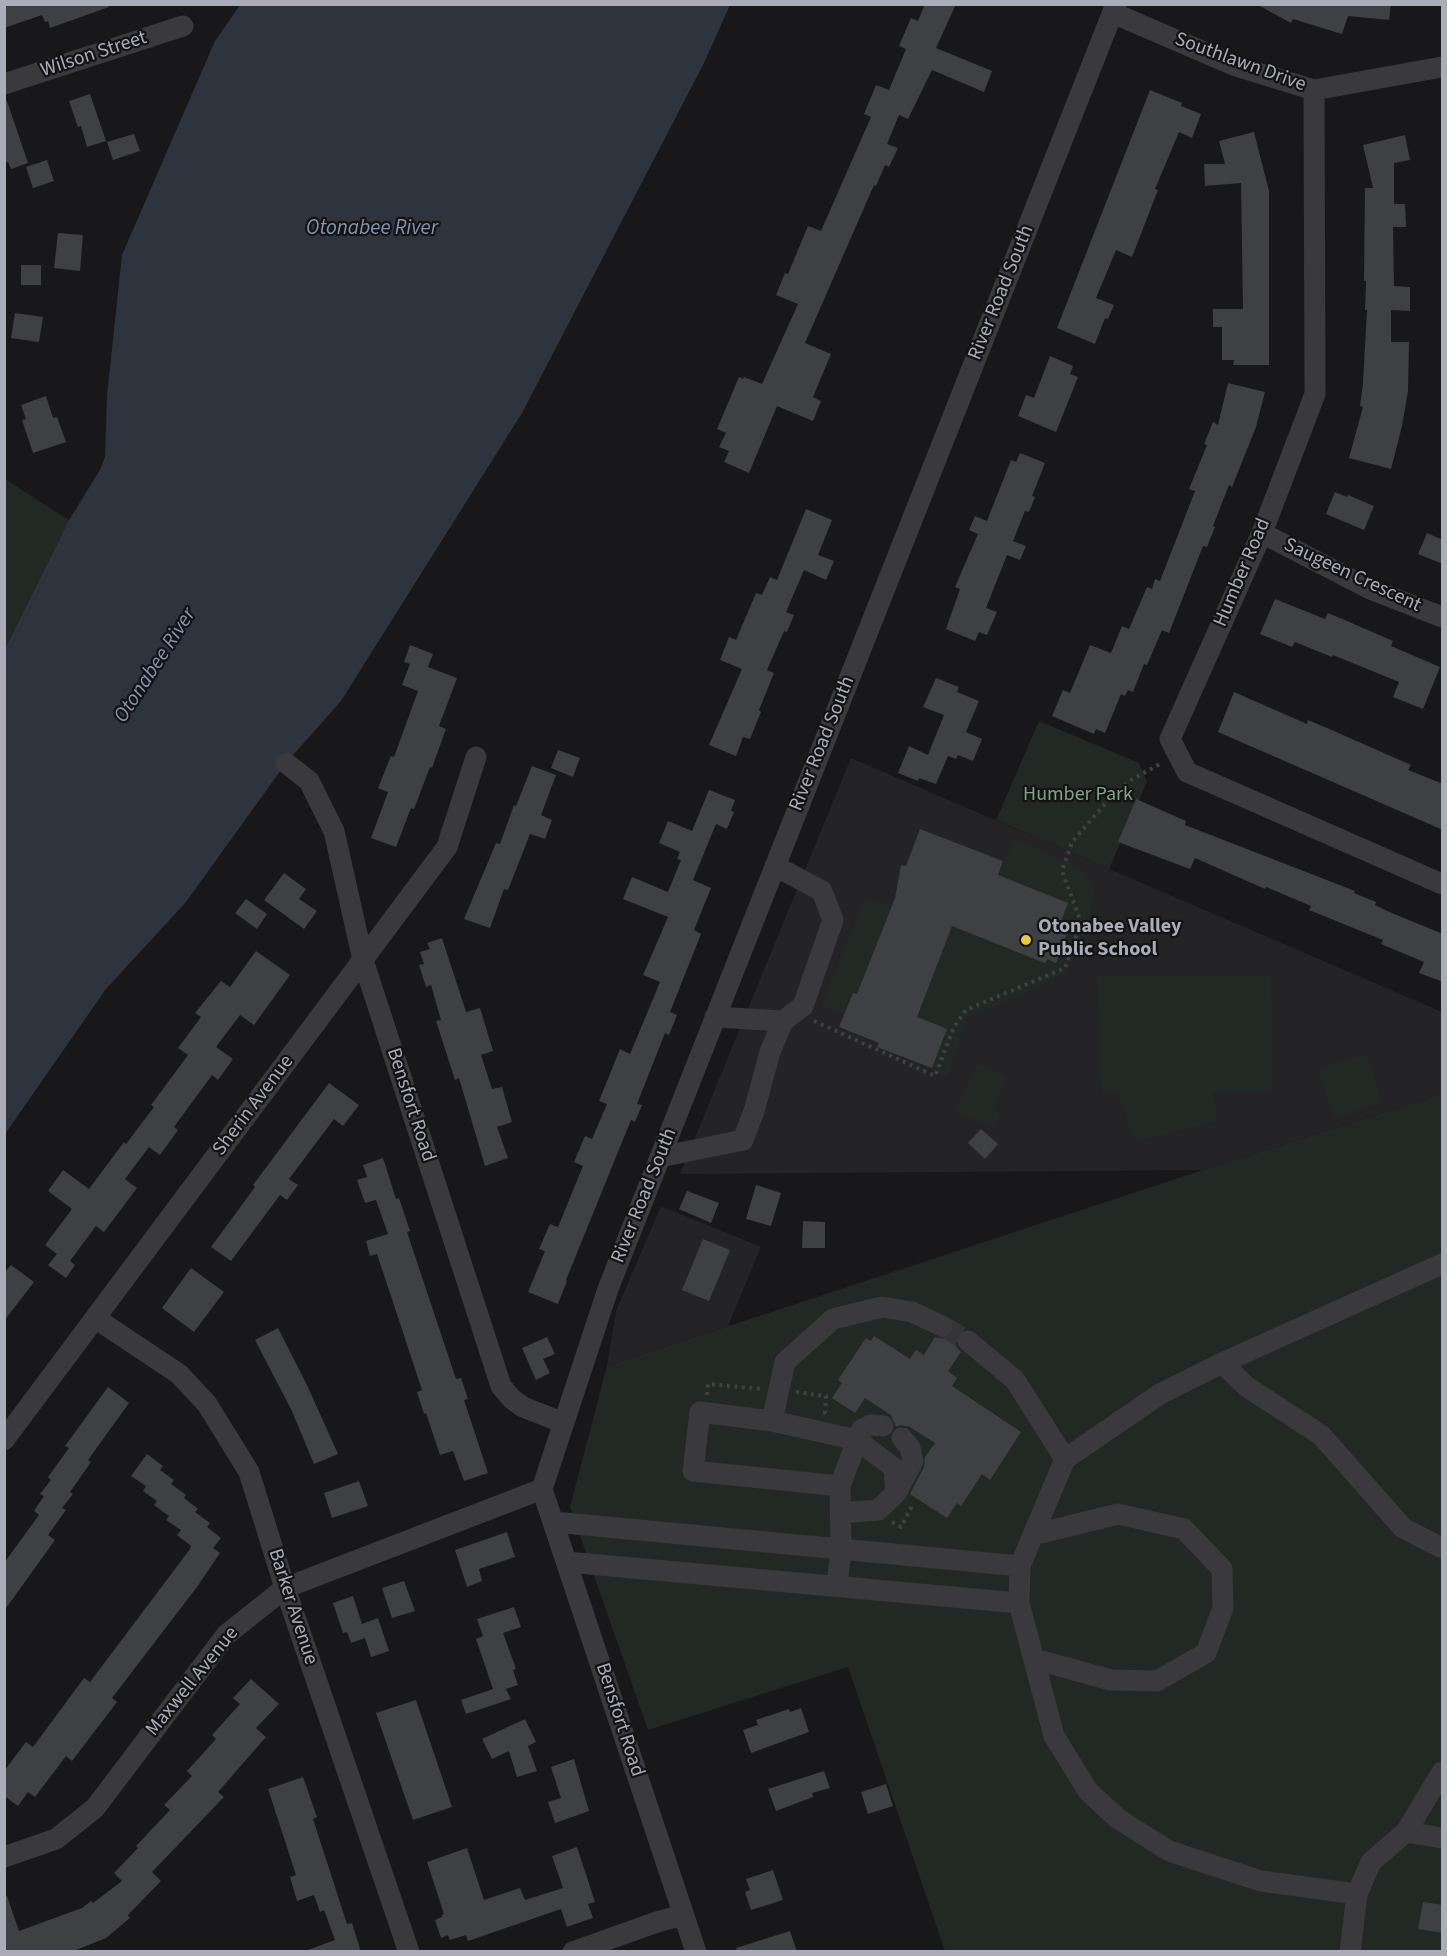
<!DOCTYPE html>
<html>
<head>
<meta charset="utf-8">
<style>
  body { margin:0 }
  #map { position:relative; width:1447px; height:1956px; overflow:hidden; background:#181719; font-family:"Source Sans 3",sans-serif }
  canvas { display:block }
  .frame { position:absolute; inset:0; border:6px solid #aaadb8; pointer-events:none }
</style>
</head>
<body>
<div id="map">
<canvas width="1447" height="1956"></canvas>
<div class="frame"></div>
</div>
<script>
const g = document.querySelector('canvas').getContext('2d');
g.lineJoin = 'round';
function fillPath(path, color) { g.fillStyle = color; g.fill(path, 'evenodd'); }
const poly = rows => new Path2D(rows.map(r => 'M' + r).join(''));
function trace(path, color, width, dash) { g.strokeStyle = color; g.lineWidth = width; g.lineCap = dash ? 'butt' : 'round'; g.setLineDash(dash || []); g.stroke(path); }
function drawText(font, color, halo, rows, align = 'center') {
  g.font = font + ' "Source Sans 3",sans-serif'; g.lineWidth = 4.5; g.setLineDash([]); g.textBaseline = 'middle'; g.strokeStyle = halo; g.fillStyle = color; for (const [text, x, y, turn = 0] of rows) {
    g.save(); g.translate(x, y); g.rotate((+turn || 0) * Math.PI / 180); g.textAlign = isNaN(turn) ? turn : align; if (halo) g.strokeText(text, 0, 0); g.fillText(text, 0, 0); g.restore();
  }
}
fillPath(poly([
  [851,758,1442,1012,1442,1094,1203,1170,680,1174],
  [661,1206,761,1247,728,1326,607,1366,616,1311]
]), '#242426');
fillPath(poly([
  [5,479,69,520,5,649],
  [1039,721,1139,763,1147,782,1109,869,996,820],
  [1015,839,1082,869,1094,889,1088,927,1067,970,1040,987,967,1018,947,1077,932,1068,914,1016,923,1001,950,930,949,921,1056,963,1068,931,1059,927,1068,903,998,875],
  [865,897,890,907,889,912,881,934,884,935,877,943,864,976,867,999,853,993,845,1014,821,1006],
  [1098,975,1271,975,1273,1092,1212,1092,1218,1121,1139,1141,1133,1137,1118,1093,1101,1093],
  [1367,1054,1382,1103,1334,1118,1318,1069],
  [977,1064,1007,1076,992,1110,1000,1113,993,1128,955,1111],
  [1442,1094,1442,1951,945,1951,848,1667,648,1730,570,1507,607,1366,1203,1170]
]), '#222924');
fillPath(poly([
  [240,5,730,5,704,63,522,413,341,701,286,763,186,902,106,989,5,1134,5,649,69,520,100,470,105,457,107,396,122,255,215,41]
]), '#2e343d');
fillPath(poly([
  [4,4,108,4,109,7,50,28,48,21,45,22,42,15,4,28],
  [925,4,956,4,936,48,992,71,984,92,932,70,908,119,899,115,887,144,898,148,889,167,885,165,876,186,874,185,805,343,831,354,813,397,821,401,813,421,777,406,749,473,724,462,729,451,719,447,726,433,717,429,739,377,743,379,744,377,762,384,798,304,776,295,785,273,788,274,808,226,821,231,871,117,864,114,876,85,889,90,906,49,899,46,911,18,918,21],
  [1256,4,1391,4,1389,20,1348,16,1342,34,1293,19,1291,23],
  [1150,90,1182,103,1181,106,1201,114,1192,138,1179,132,1155,189,1158,190,1132,257,1116,250,1096,298,1114,305,1108,319,1105,318,1095,344,1057,328],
  [90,94,106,141,87,147,81,126,78,127,69,101],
  [7,101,28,163,11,169,8,162,4,163,4,102],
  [1254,132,1269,191,1269,365,1233,365,1234,360,1222,360,1222,327,1213,327,1213,309,1243,309,1241,183,1205,186,1204,164,1225,164,1219,141],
  [134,134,140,151,113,160,107,142],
  [1405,135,1410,160,1394,163,1394,204,1405,204,1406,227,1393,227,1394,286,1410,287,1410,311,1391,310,1391,342,1409,342,1408,391,1402,426,1391,469,1349,458,1363,407,1360,406,1363,383,1367,310,1365,310,1366,281,1364,281,1365,188,1373,188,1363,145],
  [47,160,54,181,33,188,26,167],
  [58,233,83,235,80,271,54,268],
  [21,265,41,265,41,285,21,285],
  [15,313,43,317,39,342,11,338],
  [1050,356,1073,366,1070,374,1078,377,1056,432,1018,416,1026,395,1034,398],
  [1228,383,1265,392,1256,427,1232,487,1229,485,1213,526,1215,527,1207,547,1203,546,1169,633,1162,630,1147,665,1144,664,1133,692,1128,690,1125,696,1121,694,1105,733,1096,729,1094,734,1052,716,1063,690,1070,693,1090,645,1111,653,1122,626,1129,629,1147,587,1152,589,1155,579,1160,581,1195,491,1189,489,1207,445,1204,444,1213,422,1218,425],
  [46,396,53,418,57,417,66,442,33,453,22,420,26,419,21,405],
  [1020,453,1045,463,1032,496,1035,497,1029,512,1025,511,1013,541,1026,546,1020,560,1007,555,986,608,997,612,987,635,979,632,975,641,946,629,960,589,955,587,978,534,969,530,975,516,987,521,1011,460,1016,462],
  [1335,492,1347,497,1348,495,1374,506,1364,530,1326,514],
  [806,509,832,520,818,555,834,561,826,580,804,570,786,612,794,615,787,632,784,631,767,670,774,673,759,710,761,712,750,739,743,737,736,756,709,745,742,669,720,660,729,637,736,640,756,593,762,595,770,577,777,580],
  [1427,533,1443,540,1443,564,1418,554],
  [1275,599,1325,619,1328,613,1347,621,1393,641,1391,646,1440,667,1423,709,1393,697,1399,682,1333,655,1332,657,1295,642,1292,647,1260,634],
  [410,645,433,654,428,667,457,678,439,726,446,729,432,768,430,767,414,809,411,808,396,847,371,838,388,792,378,788,391,756,394,757,418,691,402,685,410,664,404,662],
  [936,678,959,687,957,692,979,701,966,732,982,739,973,761,958,755,956,759,948,756,936,784,919,778,918,781,898,773,909,746,928,755,944,715,923,707],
  [1234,692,1307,724,1308,720,1334,731,1411,765,1408,770,1443,784,1443,830,1218,732],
  [558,750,580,758,573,777,551,768],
  [532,766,556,775,541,815,552,820,545,839,530,834,508,890,504,889,490,928,464,919,496,843,500,844,514,805,516,806],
  [709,790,735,800,731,811,734,812,727,829,716,824,693,880,711,888,694,930,701,934,670,1012,677,1015,669,1035,665,1033,637,1104,642,1105,635,1122,631,1120,566,1280,567,1281,558,1304,528,1292,545,1251,539,1249,550,1224,558,1227,583,1166,574,1162,585,1136,592,1139,607,1104,599,1101,620,1049,630,1054,660,982,643,975,668,917,623,899,632,877,668,892,681,860,677,859,680,852,659,843,668,821,692,831],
  [1136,799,1186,821,1185,825,1355,891,1354,893,1376,902,1375,905,1387,911,1443,934,1443,982,1419,973,1424,962,1381,944,1383,940,1309,910,1311,906,1266,887,1265,889,1195,858,1190,869,1118,842],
  [920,829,1003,861,998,875,1068,903,1059,927,1068,931,1056,963,1047,959,1045,963,952,926,917,1017,947,1029,932,1068,877,1047,879,1043,839,1027,853,993,857,994,895,898,901,865,906,866],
  [284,873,306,889,299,899,317,911,304,929,264,900],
  [246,899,267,914,257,929,235,913],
  [442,938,466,1012,480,1008,493,1051,481,1055,492,1089,502,1087,512,1122,497,1127,508,1158,485,1166,459,1078,455,1080,436,1021,441,1020,431,985,426,987,419,965,424,964,420,952,430,949,427,943],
  [256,951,290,975,254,1025,240,1015,216,1047,233,1059,218,1080,212,1075,174,1127,178,1130,160,1155,149,1147,125,1179,137,1188,104,1232,96,1226,70,1261,75,1265,66,1278,48,1265,57,1254,45,1245,72,1209,48,1191,63,1170,89,1189,124,1142,126,1144,154,1107,151,1105,188,1055,178,1048,201,1017,195,1013,221,981,230,987],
  [329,1083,359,1105,343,1126,334,1119,289,1179,298,1185,287,1200,280,1195,231,1261,211,1247,255,1187,253,1185],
  [981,1129,998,1144,985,1159,968,1143],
  [383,1158,396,1199,399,1198,410,1231,407,1232,456,1379,461,1378,468,1399,464,1400,488,1473,464,1481,453,1451,440,1455,426,1413,424,1414,417,1392,422,1390,377,1254,370,1256,366,1241,388,1234,376,1200,365,1203,357,1180,367,1177,363,1165],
  [756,1185,781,1193,771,1226,746,1219],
  [687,1191,719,1203,711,1223,679,1209],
  [803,1221,825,1222,825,1248,802,1248],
  [703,1239,730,1250,709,1301,682,1290],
  [11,1265,34,1282,4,1321,4,1273],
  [191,1268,224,1292,194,1332,162,1308],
  [954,1323,963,1329,958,1333,955,1339,956,1346,961,1352,948,1371,957,1378,952,1386,1021,1432,990,1480,982,1474,961,1506,957,1503,947,1518,910,1494,924,1467,925,1457,935,1443,910,1427,901,1425,896,1427,891,1415,865,1398,855,1413,832,1398,842,1383,838,1380,866,1338,871,1341,874,1336,910,1359,916,1350,924,1355,935,1337,943,1339,950,1336,954,1331],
  [278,1328,307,1385,338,1454,314,1464,291,1409,255,1340],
  [547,1337,555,1354,543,1359,550,1373,536,1380,522,1348],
  [108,1387,129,1403,88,1460,91,1462,70,1492,73,1494,62,1508,66,1510,48,1535,55,1540,4,1611,4,1563,39,1515,34,1511,44,1496,40,1494,51,1480,48,1477,69,1448,65,1446],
  [147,1454,163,1466,160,1470,174,1480,171,1484,186,1495,184,1498,198,1509,195,1512,210,1523,207,1527,221,1538,213,1548,220,1553,197,1587,112,1698,117,1702,72,1761,66,1756,35,1797,28,1792,18,1806,4,1796,4,1771,26,1742,33,1747,84,1678,90,1682,190,1549,191,1546,177,1535,181,1530,166,1520,169,1516,154,1505,157,1501,143,1491,146,1486,131,1476],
  [359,1481,368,1506,332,1518,324,1493],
  [507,1532,515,1557,479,1569,482,1581,467,1587,455,1550],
  [404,1581,415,1611,392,1618,382,1588],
  [353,1596,362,1624,378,1618,389,1651,371,1657,365,1638,351,1643,347,1632,343,1633,333,1603],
  [514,1607,521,1627,503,1633,516,1669,513,1670,518,1685,506,1689,511,1699,466,1714,461,1700,493,1689,476,1639,483,1636,477,1619],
  [251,1679,279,1704,256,1728,266,1737,218,1792,224,1797,152,1872,161,1881,128,1915,130,1918,106,1938,71,1952,4,1952,4,1896,7,1896,19,1931,82,1908,91,1901,93,1903,122,1881,114,1873,138,1848,136,1846,170,1810,164,1805,192,1776,187,1771,216,1739,212,1735,240,1704,233,1698],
  [416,1700,452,1807,413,1820,376,1713],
  [801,1708,809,1732,751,1753,743,1730,758,1725,756,1720,789,1709,790,1712],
  [525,1719,536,1742,528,1746,537,1771,517,1777,509,1751,492,1759,482,1739],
  [574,1759,589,1811,555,1823,548,1802,561,1798,551,1767],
  [824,1771,830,1788,812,1793,813,1797,776,1811,768,1789],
  [303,1777,317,1817,313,1819,347,1924,352,1923,361,1952,308,1952,308,1950,335,1940,324,1910,320,1912,314,1895,297,1901,290,1877,296,1875,268,1789],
  [886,1784,893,1806,868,1814,861,1792],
  [577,1847,595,1902,588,1904,593,1918,567,1927,561,1909,468,1941,466,1935,450,1940,448,1935,441,1938,435,1920,442,1917,442,1915,444,1914,427,1862,467,1848,484,1900,520,1888,525,1900,563,1888,552,1856],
  [773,1870,783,1900,751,1910,745,1892,750,1890,746,1879],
  [1423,1902,1443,1905,1443,1933,1418,1929],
  [790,1931,797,1952,737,1952,736,1948]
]), '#3f4043');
trace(poly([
  [942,1326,968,1341]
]), '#353539', 21, [21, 10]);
trace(poly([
  [814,1021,935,1076,954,1027,966,1010,1065,968,1081,922,1062,871,1072,842,1112,796,1131,780,1162,763],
  [796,1392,826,1396,825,1413,827,1414],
  [707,1395,708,1384,762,1389],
  [892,1522,901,1527,912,1506]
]), '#3f4045', 4, [3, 4.5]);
trace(poly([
  [1113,13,1236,66,1314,90,1442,67],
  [4,84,183,26],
  [1314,90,1315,394,1262,533,1170,739,1187,772,1442,884],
  [1262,533,1370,589,1442,617],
  [286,763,309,781,334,831,363,960,501,1386,512,1399,523,1407,564,1423],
  [715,1017,783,1021,803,1006,833,920,822,891,775,866],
  [660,1157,743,1140,754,1111,770,1052,783,1021],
  [95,1318,179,1374,207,1404,249,1472,285,1588,409,1952],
  [968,1341,1015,1380,1065,1459],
  [1222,1363,1247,1387,1321,1435,1403,1528,1442,1548],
  [772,1421,785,1362,833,1319,882,1307,912,1312,942,1326],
  [4,1440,447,847,476,757],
  [542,1489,608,1289,1116,4],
  [542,1489,696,1952],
  [896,1493,913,1461,910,1448,902,1438],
  [840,1513,878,1510,896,1493,894,1468,857,1440,862,1429,871,1425,883,1426],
  [554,1522,1020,1566],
  [1033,1535,1118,1514,1184,1529,1222,1569,1223,1608,1206,1653,1157,1681,1111,1680,1034,1659],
  [567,1562,1019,1603],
  [837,1586,841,1549,840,1486,857,1440,772,1421,700,1412,693,1471,840,1486],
  [1406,1832,1442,1838],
  [4,1857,56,1839,95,1808,226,1635,285,1588,542,1489],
  [1357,1894,1261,1881,1169,1851,1117,1818,1088,1791,1054,1736,1019,1603,1020,1566,1065,1459,1160,1394,1222,1363,1442,1264],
  [573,1952,657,1922,683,1915],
  [1350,1952,1357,1894,1371,1862,1406,1832,1442,1772]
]), '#39393e', 21);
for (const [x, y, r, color] of [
  [1026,940,6,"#e6c842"]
]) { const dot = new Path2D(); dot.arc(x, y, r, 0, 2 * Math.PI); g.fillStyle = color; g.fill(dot); trace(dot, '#131214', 2); }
drawText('20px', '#aaadb8', '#131214', [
  ["Wilson Street",94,55,-18],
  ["Southlawn Drive",1240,63,20],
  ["River Road South",1002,293,-68],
  ["Humber Road",1243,573,-67],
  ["Saugeen Crescent",1352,576,25],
  ["River Road South",823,744,-68],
  ["Bensfort Road",410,1105,72],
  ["Sherin Avenue",254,1106,-53],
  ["River Road South",645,1196,-68],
  ["Barker Avenue",292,1607,72],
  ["Maxwell Avenue",193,1682,-51],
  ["Bensfort Road",619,1720,72]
]);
drawText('20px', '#83a289', '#131214', [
  ["Humber Park",1078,796]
]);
drawText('bold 20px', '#aaadb8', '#131214', [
  ["Otonabee Valley",1038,928],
  ["Public School",1038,951]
], 'left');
drawText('italic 21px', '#8495b1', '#131214', [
  ["Otonabee River",372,229],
  ["Otonabee River",156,666,-57]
]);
</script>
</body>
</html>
